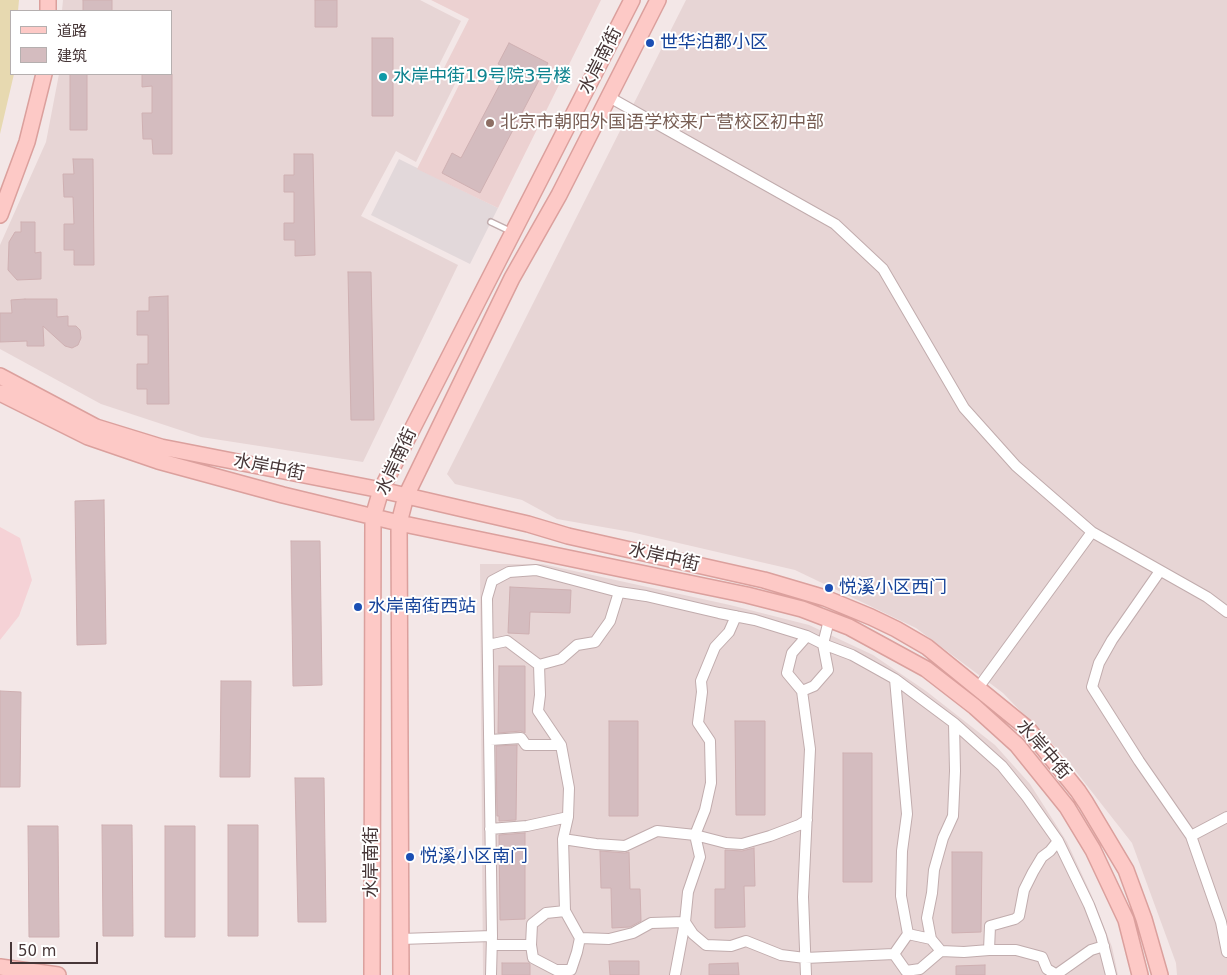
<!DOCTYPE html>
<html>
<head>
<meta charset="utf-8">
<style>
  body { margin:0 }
  #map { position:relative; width:1227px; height:975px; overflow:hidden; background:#f3e7e7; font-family:"DejaVu Sans","Noto Sans SC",sans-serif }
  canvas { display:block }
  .legend { position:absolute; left:10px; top:10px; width:162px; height:65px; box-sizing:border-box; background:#fff; border:1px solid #b5afaf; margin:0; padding:6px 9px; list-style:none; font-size:15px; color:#463637 }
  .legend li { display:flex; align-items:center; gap:10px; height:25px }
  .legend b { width:25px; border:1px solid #b5afaf }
  .scale { position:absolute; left:10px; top:942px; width:88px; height:22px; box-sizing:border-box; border:2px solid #463637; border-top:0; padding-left:6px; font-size:15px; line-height:18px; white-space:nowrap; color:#463637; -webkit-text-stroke:4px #fff; paint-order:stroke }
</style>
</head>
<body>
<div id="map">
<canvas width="1227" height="975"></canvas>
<ul class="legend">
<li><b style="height:6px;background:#fdc9c6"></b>道路</li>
<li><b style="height:14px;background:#d4bcbf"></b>建筑</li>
</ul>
<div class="scale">50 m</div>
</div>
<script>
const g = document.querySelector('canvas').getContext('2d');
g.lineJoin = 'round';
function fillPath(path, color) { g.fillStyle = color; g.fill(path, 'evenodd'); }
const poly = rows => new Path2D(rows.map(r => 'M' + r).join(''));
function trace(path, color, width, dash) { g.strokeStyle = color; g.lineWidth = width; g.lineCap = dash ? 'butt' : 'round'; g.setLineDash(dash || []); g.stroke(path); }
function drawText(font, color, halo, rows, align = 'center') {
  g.font = font + ' "DejaVu Sans","Noto Sans SC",sans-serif'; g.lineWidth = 4; g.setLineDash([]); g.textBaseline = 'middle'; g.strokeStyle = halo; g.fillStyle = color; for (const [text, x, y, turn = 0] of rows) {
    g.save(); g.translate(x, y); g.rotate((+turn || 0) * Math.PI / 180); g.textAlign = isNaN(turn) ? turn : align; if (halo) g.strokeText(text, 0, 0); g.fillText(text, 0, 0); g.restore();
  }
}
fillPath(poly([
  [63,0,420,0,461,21,437,69,457,80,416,162,396,151,361,216,458,265,363,462,201,437,101,404,0,349,0,245,46,142,59,74,171,74,171,11,62,11],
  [686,0,1227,0,1227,975,1177,975,1176,963,1132,843,1063,755,1003,693,916,628,795,570,631,532,557,519,522,500,455,484,447,474],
  [480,564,542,564,730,605,809,625,873,655,926,691,995,745,1030,784,1067,842,1091,894,1112,947,1118,975,483,975]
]), '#e7d5d5');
fillPath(poly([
  [0,527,20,538,32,580,19,616,0,640]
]), '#f5d2d6');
fillPath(poly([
  [399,159,498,208,470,264,371,215]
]), '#e2d8da');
fillPath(poly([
  [431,0,601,0,498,208,417,169,463,77,444,68,469,19]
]), '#ecd1d1');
fillPath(poly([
  [0,0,19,0,18,11,11,11,11,74,14,74,0,134]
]), '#e7d9b0');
const building = poly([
  [83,0,112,0,112,11,83,11,83,0],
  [315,0,337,0,337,27,315,27,315,0],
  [372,38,393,38,393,116,372,116,372,38],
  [509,43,548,63,480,193,442,173,452,153,461,158,508,69,498,64,509,43],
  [70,74,87,74,87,130,70,130,70,74],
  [142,74,172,74,172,154,153,154,152,139,143,139,142,113,152,113,152,86,142,87,142,74],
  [294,154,313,154,315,255,295,256,295,240,284,240,284,223,294,223,294,192,284,192,284,175,294,175,294,154],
  [73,159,93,159,94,265,74,265,74,250,64,250,64,224,74,224,73,197,64,197,63,174,74,174,73,159],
  [21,222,35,222,35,253,41,252,41,279,17,280,8,270,9,242,15,232,21,232,21,222],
  [348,272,371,272,374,420,351,420,348,272],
  [168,296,169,404,147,404,147,389,137,389,137,364,148,364,148,335,137,335,137,311,149,311,149,297,168,296],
  [25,299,57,299,57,317,68,316,68,326,76,326,80,330,81,338,78,345,72,348,65,346,43,326,44,346,27,346,27,341,0,342,0,313,12,313,11,300,25,299],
  [104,500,106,644,77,645,75,501,104,500],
  [291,541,320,541,322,685,293,686,291,541],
  [510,587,571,590,570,613,530,612,529,634,508,633,510,587],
  [499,666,525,666,525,733,521,731,498,733,499,666],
  [221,681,251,681,250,777,220,777,221,681],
  [0,691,21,692,20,787,0,787,0,691],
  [609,721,638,721,638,816,609,816,609,721],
  [735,721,765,721,765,815,736,815,735,721],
  [517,745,516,820,499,821,499,816,497,816,496,746,517,745],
  [843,753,872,753,872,882,843,882,843,753],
  [295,778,324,778,326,922,298,922,295,778],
  [102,825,132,825,133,936,103,936,102,825],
  [228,825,258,825,258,936,228,936,228,825],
  [28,826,58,826,59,937,29,937,28,826],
  [165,826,195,826,195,937,165,937,165,826],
  [525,833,525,919,500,920,499,835,525,833],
  [754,848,755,886,744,886,745,927,715,928,715,889,725,889,725,850,742,851,754,848],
  [600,851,625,853,629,852,630,889,640,889,641,921,630,927,612,928,611,888,601,888,600,851],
  [952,852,982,852,981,932,952,933,952,852],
  [609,961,639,961,639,975,610,975,609,961],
  [502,963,528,963,530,964,530,975,502,975,502,963],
  [738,963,739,975,709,975,709,964,738,963],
  [985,965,985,975,956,975,956,966,985,965]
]);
fillPath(building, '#d4bcbf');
trace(building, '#cfb0b2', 1);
const lane = poly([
  [491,222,512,232]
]);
const street = poly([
  [609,97,835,224,883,269,964,408,1016,466,1092,532,1207,597,1227,612],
  [1160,571,1112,640,1099,663,1092,687,1139,761,1191,836,1221,922,1227,952],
  [488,645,507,641,539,665,561,659,577,645,595,642,610,621,619,592],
  [539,665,540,695,538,711,561,745,569,788,568,817,563,839,565,911],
  [895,679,907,814,902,851,901,896,908,934],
  [978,688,1092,532],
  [802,691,787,673,792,653,807,636],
  [954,723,955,771,953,816,943,838,934,870,932,893,927,918,931,939,941,951,964,952,989,950,990,926,1015,919,1019,916,1024,890,1033,872,1042,857,1050,851,1058,841],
  [490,740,521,738,526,745,561,745],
  [490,829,527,826,568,817],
  [1191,836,1227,817],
  [563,839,596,844,625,846,657,831,695,835,726,843,742,844,770,836,799,825,807,820],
  [492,936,487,598,492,581,509,572,536,570,619,592,646,596,719,613,755,620,807,636,823,644,829,620],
  [401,939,492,936,491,975],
  [492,945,531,945,533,958,556,970,571,970,577,952,580,938,609,939,633,933,651,923,685,922,693,934,706,945,731,946,746,941,781,955,805,958,894,954,906,971,920,969,941,951],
  [531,945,532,924,546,913,565,911,580,938],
  [989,950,1016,950,1042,957,1047,969,1057,975],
  [894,954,908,934,931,939],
  [1057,974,1091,950,1104,946],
  [675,975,685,922,688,892,700,857,695,835,705,810,711,783,710,741,698,723,702,692,701,681,715,647,729,632,736,616],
  [806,975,803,897,810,749,802,691,814,686,828,670,823,644,852,655,895,679,954,723,1002,766,1027,797,1058,841,1089,905,1101,936,1111,975]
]);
const secondary = poly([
  [48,0,48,11],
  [0,215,27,142,44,74],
  [0,376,96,427,161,447,381,490,528,524,568,536,764,580,825,598,871,617,896,629,927,647,1028,729,1078,791,1086,803,1126,870,1144,919,1160,975],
  [0,393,88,437,158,461,283,495,399,523,747,595,802,609,849,627,926,669,975,707,1017,745,1067,807,1093,850,1126,920,1140,975],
  [0,967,58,975],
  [372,975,373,517,381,490,632,0],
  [401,975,399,523,406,496,512,278,559,195,658,0]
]);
trace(lane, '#c1acad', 8);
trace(street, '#c1acad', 12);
trace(secondary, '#dba09d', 18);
trace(lane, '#fff', 5);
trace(street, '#fff', 10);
trace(secondary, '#fdc9c6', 15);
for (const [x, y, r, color] of [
  [650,43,5,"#1a4fb4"],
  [383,77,5,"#0f9aa8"],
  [490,123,5,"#8d6e63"],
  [829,588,5,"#1a4fb4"],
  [358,607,5,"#1a4fb4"],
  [410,857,5,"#1a4fb4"]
]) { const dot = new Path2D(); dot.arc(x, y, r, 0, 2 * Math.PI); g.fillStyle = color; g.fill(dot); trace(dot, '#fff', 2); }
drawText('18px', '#164399', '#fff', [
  ["世华泊郡小区",660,43],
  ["悦溪小区西门",839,588],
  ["水岸南街西站",368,607],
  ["悦溪小区南门",420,857]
], 'left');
drawText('18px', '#463637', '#fff', [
  ["水岸南街",601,61,-63],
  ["水岸南街",397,462,-65],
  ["水岸中街",269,468,11],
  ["水岸中街",664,558,13],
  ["水岸中街",1043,750,49],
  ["水岸南街",372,862,-90]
]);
drawText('18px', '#0d838f', '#fff', [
  ["水岸中街19号院3号楼",393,77]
], 'left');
drawText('18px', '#785e54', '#fff', [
  ["北京市朝阳外国语学校来广营校区初中部",500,123]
], 'left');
</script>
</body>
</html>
